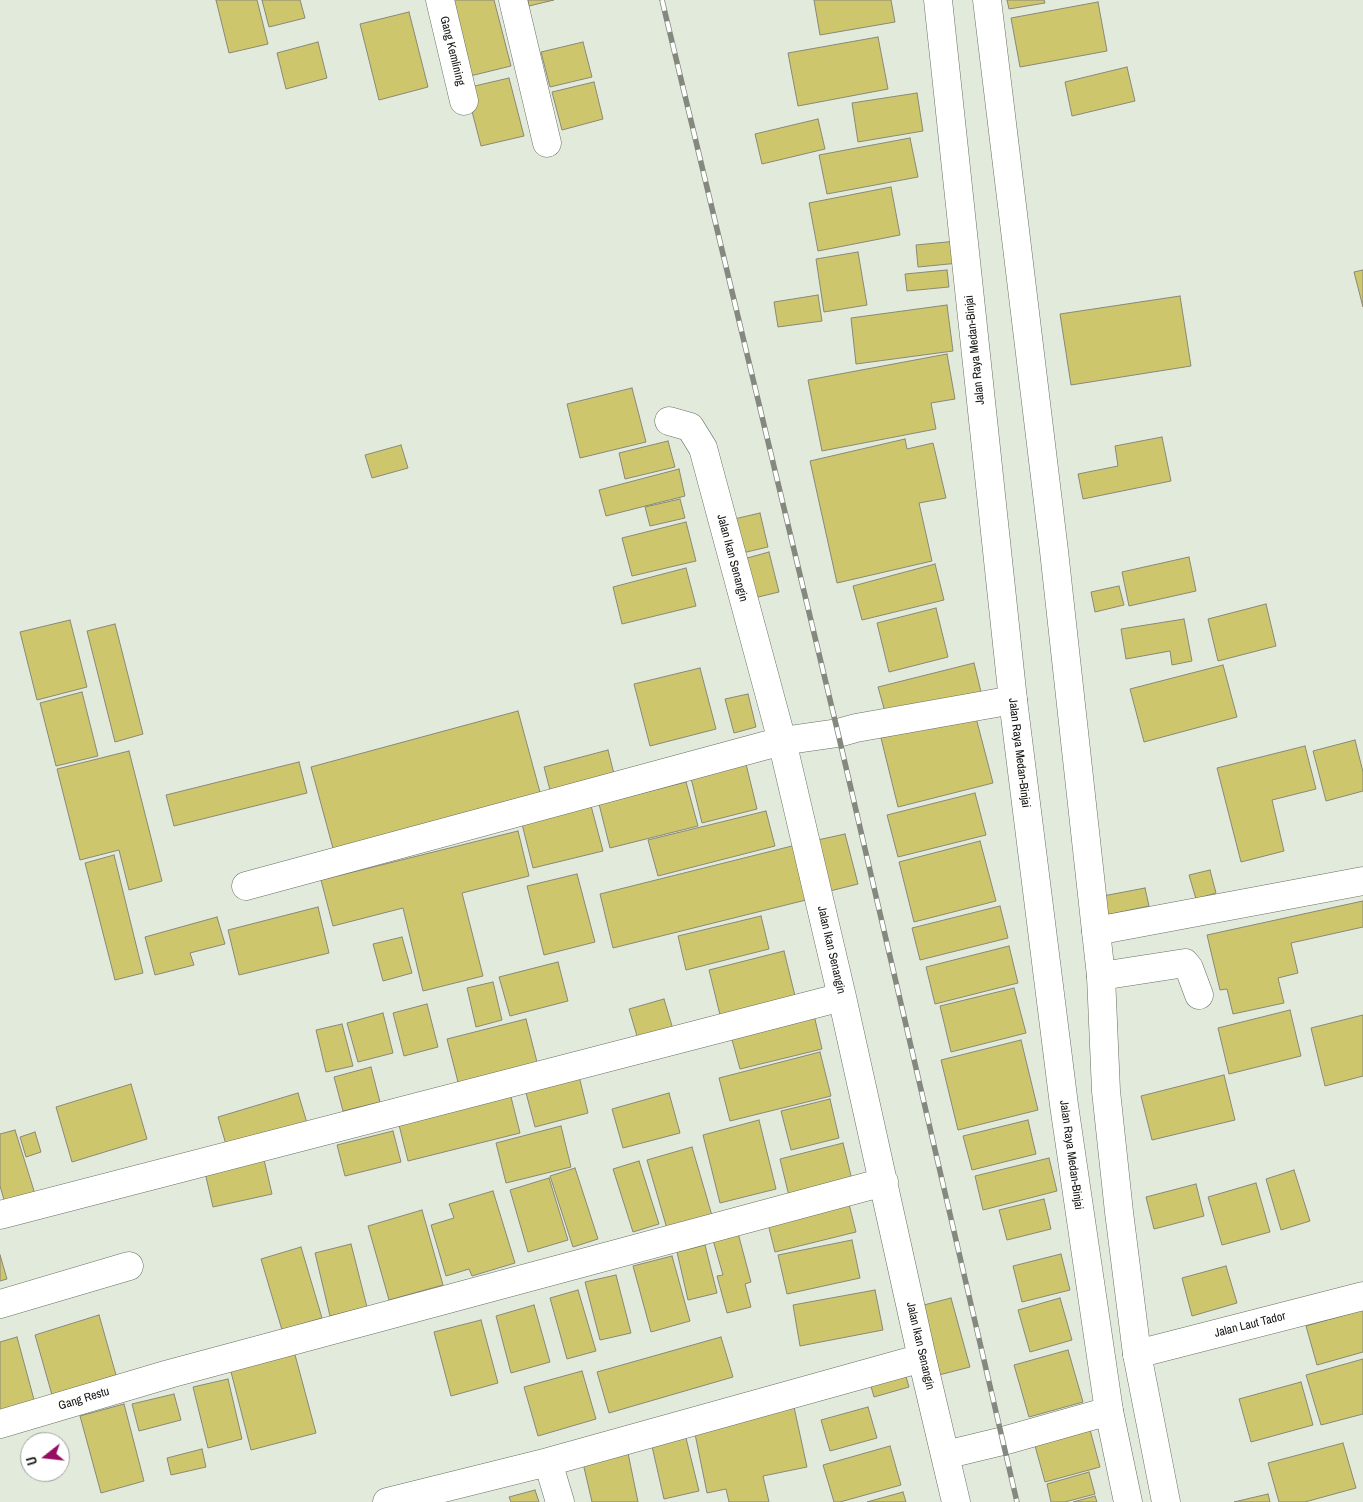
<!DOCTYPE html>
<html>
<head>
<meta charset="utf-8">
<style>
  body { margin:0 }
  #map { position:relative; width:1363px; height:1502px; overflow:hidden; background:#e2ebdb; font-family:"Archivo Narrow",sans-serif }
  canvas { display:block }
  .north { position:absolute; left:20px; top:1432px; width:50px; height:50px; box-sizing:border-box; background:#fff; border:1px solid #a0a19f; border-radius:50%; rotate:254deg; font-size:14px; font-weight:700; line-height:20px; text-align:center; color:#121510 }
  .north::after { content:''; display:block; margin:auto; width:18px; height:22px; background:#970d62; clip-path:polygon(50% 0,100% 100%,50% 72%,0 100%) }
</style>
</head>
<body>
<div id="map">
<canvas width="1363" height="1502"></canvas>
<div class="north">U</div>
</div>
<script>
const g = document.querySelector('canvas').getContext('2d');
g.lineJoin = 'round';
function fillPath(path, color) { g.fillStyle = color; g.fill(path, 'evenodd'); }
const poly = rows => new Path2D(rows.map(r => 'M' + r).join(''));
function trace(path, color, width, dash) { g.strokeStyle = color; g.lineWidth = width; g.lineCap = dash ? 'butt' : 'round'; g.setLineDash(dash || []); g.stroke(path); }
function drawText(font, color, halo, rows, align = 'center') {
  g.font = font + ' "Archivo Narrow",sans-serif'; g.lineWidth = 5; g.setLineDash([]); g.textBaseline = 'middle'; g.strokeStyle = halo; g.fillStyle = color; for (const [text, x, y, turn = 0] of rows) {
    g.save(); g.translate(x, y); g.rotate((+turn || 0) * Math.PI / 180); g.textAlign = isNaN(turn) ? turn : align; if (halo) g.strokeText(text, 0, 0); g.fillText(text, 0, 0); g.restore();
  }
}
const building = poly([
  [216,0,257,0,268,44,229,53,216,0],
  [262,0,300,0,305,18,269,27,262,0],
  [451,0,494,0,511,66,462,78,451,0],
  [528,0,554,0,529,6,528,0],
  [814,0,891,0,895,22,820,35,814,0],
  [1007,0,1044,0,1045,3,1009,9,1007,0],
  [1098,2,1107,51,1020,67,1011,18,1098,2],
  [409,12,428,87,379,100,360,24,409,12],
  [878,37,888,89,798,106,788,53,878,37],
  [318,42,327,78,286,89,277,53,318,42],
  [583,42,592,77,550,87,541,52,583,42],
  [1127,67,1135,101,1072,116,1065,82,1127,67],
  [509,78,524,136,481,146,466,88,509,78],
  [594,82,603,119,562,130,552,92,594,82],
  [917,93,923,131,858,142,852,103,917,93],
  [818,119,825,149,762,164,755,134,818,119],
  [910,138,918,177,827,194,819,155,910,138],
  [891,187,900,235,818,251,809,203,891,187],
  [957,241,959,263,918,267,916,245,957,241],
  [858,252,867,305,824,312,816,259,858,252],
  [947,270,949,287,907,291,905,274,947,270],
  [1363,270,1363,307,1354,272,1363,270],
  [818,295,822,321,778,327,774,302,818,295],
  [1180,296,1191,366,1071,385,1060,314,1180,296],
  [947,305,953,351,856,364,851,318,947,305],
  [947,354,955,399,931,403,936,429,822,451,808,380,947,354],
  [632,388,646,442,580,458,567,404,632,388],
  [1162,437,1171,481,1083,499,1078,474,1118,466,1115,446,1162,437],
  [905,439,907,449,933,443,946,498,919,503,932,561,837,583,810,461,905,439],
  [668,441,675,467,625,479,619,453,668,441],
  [401,445,408,468,372,478,365,455,401,445],
  [679,469,685,496,606,516,599,490,679,469],
  [680,499,685,518,650,526,645,507,680,499],
  [760,513,768,547,738,554,730,520,760,513],
  [686,522,696,561,632,576,622,538,686,522],
  [769,552,779,592,750,599,740,560,769,552],
  [1189,557,1196,591,1129,606,1122,572,1189,557],
  [935,564,944,600,862,620,853,586,935,564],
  [686,568,696,606,622,624,613,587,686,568],
  [1119,586,1124,605,1095,612,1091,592,1119,586],
  [1266,604,1276,646,1218,661,1208,619,1266,604],
  [936,608,948,657,889,672,877,623,936,608],
  [1184,619,1192,661,1172,665,1170,651,1126,659,1121,629,1184,619],
  [70,620,87,687,37,700,20,632,70,620],
  [115,624,143,734,115,742,87,631,115,624],
  [974,663,982,696,887,719,878,687,974,663],
  [1223,665,1237,717,1144,742,1130,689,1223,665],
  [700,668,716,729,650,746,634,684,700,668],
  [82,692,98,756,56,766,40,703,82,692],
  [748,694,756,727,734,733,725,699,748,694],
  [518,711,541,796,334,852,311,767,518,711],
  [975,714,993,783,898,807,881,738,975,714],
  [1355,740,1363,772,1363,791,1326,801,1313,751,1355,740],
  [1305,746,1316,789,1272,800,1284,851,1241,862,1217,768,1305,746],
  [608,750,614,774,550,790,544,767,608,750],
  [129,751,162,881,129,890,119,850,80,860,57,769,129,751],
  [299,762,307,793,174,826,166,795,299,762],
  [746,764,757,809,702,823,691,778,746,764],
  [686,782,698,826,610,848,599,804,686,782],
  [975,793,986,835,898,857,887,815,975,793],
  [590,802,603,851,533,868,521,820,590,802],
  [766,811,775,846,658,876,648,840,766,811],
  [518,831,529,876,462,893,483,976,423,991,403,908,333,926,321,880,518,831],
  [845,834,858,884,826,892,813,841,845,834],
  [980,841,996,901,914,922,899,862,980,841],
  [796,845,810,899,613,948,600,894,796,845],
  [114,855,143,973,115,980,85,863,114,855],
  [1210,870,1216,893,1196,899,1189,875,1210,870],
  [577,874,595,942,544,955,527,886,577,874],
  [1145,888,1149,906,1107,915,1103,896,1145,888],
  [1363,901,1363,927,1291,943,1298,973,1278,978,1284,1003,1233,1014,1227,989,1220,990,1207,935,1363,901],
  [1000,906,1008,938,920,960,912,928,1000,906],
  [318,907,329,953,239,975,228,930,318,907],
  [761,916,769,949,686,970,678,936,761,916],
  [217,917,225,944,190,953,194,965,155,975,145,937,217,917],
  [402,937,412,973,383,981,373,944,402,937],
  [1009,946,1018,983,935,1004,926,967,1009,946],
  [784,951,797,1004,722,1023,709,970,784,951],
  [558,962,568,1001,510,1016,499,977,558,962],
  [493,982,502,1020,476,1027,467,988,493,982],
  [1014,988,1026,1033,951,1052,940,1006,1014,988],
  [664,999,675,1036,640,1046,629,1009,664,999],
  [427,1004,438,1047,404,1056,393,1013,427,1004],
  [1290,1010,1301,1056,1229,1074,1218,1028,1290,1010],
  [383,1013,393,1053,358,1062,347,1023,383,1013],
  [814,1015,822,1049,740,1069,731,1036,814,1015],
  [1363,1015,1363,1076,1325,1086,1311,1028,1363,1015],
  [526,1019,538,1066,459,1086,447,1039,526,1019],
  [342,1024,353,1066,326,1072,316,1030,342,1024],
  [1021,1040,1038,1110,958,1130,941,1060,1021,1040],
  [820,1052,831,1096,730,1121,719,1078,820,1052],
  [371,1067,380,1102,343,1111,334,1077,371,1067],
  [1224,1075,1235,1120,1152,1140,1141,1096,1224,1075],
  [579,1076,588,1113,535,1127,525,1089,579,1076],
  [131,1084,147,1139,72,1162,56,1107,131,1084],
  [509,1089,520,1133,408,1161,397,1117,509,1089],
  [298,1093,307,1123,227,1148,218,1117,298,1093],
  [669,1093,680,1133,623,1148,612,1109,669,1093],
  [830,1099,839,1138,791,1150,781,1111,830,1099],
  [759,1120,776,1189,720,1203,703,1135,759,1120],
  [1028,1120,1036,1154,972,1170,963,1136,1028,1120],
  [561,1126,571,1167,506,1183,496,1143,561,1126],
  [15,1130,35,1194,5,1203,0,1186,0,1134,15,1130],
  [393,1131,401,1162,345,1176,337,1145,393,1131],
  [35,1132,41,1152,26,1157,20,1137,35,1132],
  [843,1143,852,1180,789,1196,780,1159,843,1143],
  [692,1147,713,1219,668,1232,647,1160,692,1147],
  [262,1151,272,1194,213,1207,203,1164,262,1151],
  [1049,1158,1057,1191,983,1210,975,1176,1049,1158],
  [639,1161,659,1224,633,1232,613,1169,639,1161],
  [575,1168,598,1239,573,1247,550,1176,575,1168],
  [1294,1170,1310,1221,1281,1230,1266,1179,1294,1170],
  [549,1178,568,1240,528,1252,510,1190,549,1178],
  [1256,1183,1270,1232,1222,1245,1208,1197,1256,1183],
  [1196,1184,1204,1216,1154,1229,1146,1197,1196,1184],
  [493,1191,515,1263,472,1276,469,1269,446,1276,431,1225,454,1218,449,1204,493,1191],
  [847,1196,856,1232,775,1252,766,1216,847,1196],
  [1044,1199,1051,1229,1007,1240,999,1210,1044,1199],
  [422,1210,443,1285,389,1300,368,1226,422,1210],
  [738,1233,751,1282,745,1284,751,1307,727,1313,717,1276,723,1275,713,1240,738,1233],
  [852,1240,860,1278,787,1294,778,1255,852,1240],
  [351,1244,367,1307,330,1316,315,1253,351,1244],
  [705,1245,717,1293,688,1300,677,1252,705,1245],
  [301,1247,322,1318,282,1330,261,1259,301,1247],
  [1061,1254,1070,1290,1022,1302,1013,1266,1061,1254],
  [0,1255,7,1279,0,1281,0,1255],
  [672,1256,690,1321,651,1332,633,1266,672,1256],
  [1226,1266,1237,1303,1192,1316,1182,1278,1226,1266],
  [616,1275,631,1333,600,1340,585,1282,616,1275],
  [578,1290,596,1351,567,1359,550,1298,578,1290],
  [875,1290,883,1330,800,1346,793,1305,875,1290],
  [951,1298,970,1367,939,1375,920,1306,951,1298],
  [1060,1298,1072,1340,1030,1352,1018,1310,1060,1298],
  [534,1305,550,1362,511,1373,496,1316,534,1305],
  [1363,1310,1363,1352,1317,1365,1306,1326,1363,1310],
  [99,1315,116,1375,52,1395,35,1335,99,1315],
  [481,1320,498,1383,451,1396,434,1332,481,1320],
  [17,1337,36,1407,0,1417,0,1342,17,1337],
  [721,1337,733,1377,609,1413,597,1372,721,1337],
  [1068,1350,1083,1402,1029,1417,1014,1365,1068,1350],
  [294,1351,316,1433,251,1450,230,1368,294,1351],
  [1363,1359,1363,1414,1321,1425,1306,1375,1363,1359],
  [903,1366,909,1387,874,1397,868,1376,903,1366],
  [582,1371,596,1419,538,1436,524,1387,582,1371],
  [228,1379,242,1439,208,1448,193,1387,228,1379],
  [1301,1382,1313,1425,1251,1442,1239,1399,1301,1382],
  [174,1394,181,1420,139,1431,132,1404,174,1394],
  [124,1404,144,1481,101,1493,80,1416,124,1404],
  [794,1407,807,1467,763,1476,769,1502,729,1502,726,1489,707,1493,694,1429,794,1407],
  [868,1407,877,1438,830,1451,821,1420,868,1407],
  [1089,1426,1100,1467,1045,1482,1034,1442,1089,1426],
  [685,1434,699,1491,664,1499,651,1442,685,1434],
  [1343,1443,1356,1488,1305,1502,1279,1502,1268,1463,1343,1443],
  [890,1446,901,1485,840,1502,834,1502,823,1465,890,1446],
  [202,1449,206,1467,171,1475,167,1458,202,1449],
  [628,1453,638,1502,592,1502,583,1463,628,1453],
  [1089,1472,1095,1494,1065,1502,1051,1502,1047,1484,1089,1472],
  [535,1490,539,1502,511,1502,509,1497,535,1490],
  [903,1492,906,1502,867,1502,903,1492],
  [1268,1494,1270,1502,1234,1502,1268,1494],
  [1095,1496,1097,1502,1073,1502,1095,1496]
]);
fillPath(building, '#cec66d');
trace(building, '#898878', 1);
const minor = poly([
  [440,0,464,101],
  [513,0,547,143],
  [669,421,690,427,703,448,782,741,842,997,922,1358,956,1502],
  [246,886,782,741,838,733,856,728,1013,700],
  [1096,931,1363,881],
  [1101,976,1185,963,1189,968,1199,995],
  [0,1215,842,997],
  [0,1304,129,1266],
  [1137,1354,1363,1296],
  [0,1424,169,1374,884,1182],
  [945,1455,1003,1441,1109,1411],
  [548,1462,560,1502],
  [387,1502,548,1462,922,1358]
]);
const major = poly([
  [938,0,1013,700,1064,1105,1109,1411,1128,1502],
  [987,0,1054,551,1101,976,1106,1091,1119,1212,1137,1354,1166,1502]
]);
trace(minor, '#676f61', 29);
trace(major, '#676f61', 29);
trace(minor, '#fff', 28);
trace(major, '#fff', 28);
const rail = poly([
  [662,0,838,733,1017,1502]
]);
trace(rail, '#83897e', 5.5);
trace(rail, '#fff', 4, [11]);
drawText('12px', '#121510', '#fff', [
  ["Gang Kemlining",452,51,76],
  ["Jalan Raya Medan-Binjai",975,350,-96],
  ["Jalan Ikan Senangin",732,558,75],
  ["Jalan Raya Medan-Binjai",1019,753,83],
  ["Jalan Ikan Senangin",831,950,77],
  ["Jalan Raya Medan-Binjai",1071,1155,82],
  ["Jalan Laut Tador",1250,1325,-14],
  ["Jalan Ikan Senangin",920,1346,77],
  ["Gang Restu",84,1399,-17]
]);
</script>
</body>
</html>
